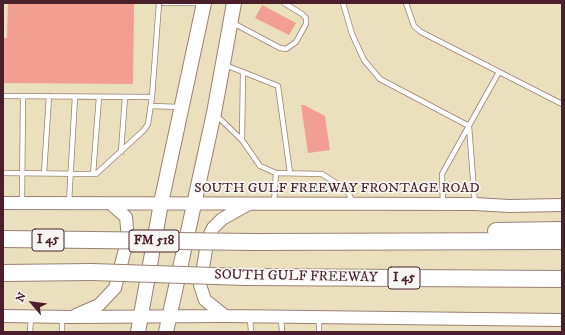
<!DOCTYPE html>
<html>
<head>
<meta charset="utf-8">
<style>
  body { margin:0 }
  #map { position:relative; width:565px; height:335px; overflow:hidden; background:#eae0bd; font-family:"IM FELL DW Pica",serif }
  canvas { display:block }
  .frame { position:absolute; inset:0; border:4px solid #4a1f2b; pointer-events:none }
  .north { position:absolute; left:12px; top:283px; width:40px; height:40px; -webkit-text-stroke:3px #f6f6f2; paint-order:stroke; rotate:298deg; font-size:11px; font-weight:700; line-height:16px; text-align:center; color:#4a1f2b }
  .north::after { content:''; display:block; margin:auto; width:14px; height:18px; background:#4a1f2b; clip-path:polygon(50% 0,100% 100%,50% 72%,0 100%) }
</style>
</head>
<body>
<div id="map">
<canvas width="565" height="335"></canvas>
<div class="frame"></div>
<div class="north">N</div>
</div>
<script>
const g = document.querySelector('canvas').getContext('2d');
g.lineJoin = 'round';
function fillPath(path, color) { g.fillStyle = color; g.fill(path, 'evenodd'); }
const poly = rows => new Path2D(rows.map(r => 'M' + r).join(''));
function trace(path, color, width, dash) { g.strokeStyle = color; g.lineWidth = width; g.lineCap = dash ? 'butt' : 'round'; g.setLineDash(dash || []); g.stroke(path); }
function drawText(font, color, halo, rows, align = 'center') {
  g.font = font + ' "IM FELL DW Pica",serif'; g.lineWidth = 3.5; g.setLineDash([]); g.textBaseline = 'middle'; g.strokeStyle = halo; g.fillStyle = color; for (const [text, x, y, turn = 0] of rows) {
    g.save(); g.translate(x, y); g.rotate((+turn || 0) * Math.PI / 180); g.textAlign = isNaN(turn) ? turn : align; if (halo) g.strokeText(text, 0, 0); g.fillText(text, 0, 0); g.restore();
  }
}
fillPath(poly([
  [8,3,134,3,133,84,3,83,3,38,7,38],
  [262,5,296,23,289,35,255,18],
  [301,105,304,105,325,116,330,150,308,153]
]), '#f29e92');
const lane = poly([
  [164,3,203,3],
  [343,3,352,34,364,60,380,79,469,126,475,204],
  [406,3,414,26,421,32,562,104],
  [233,23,280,48,286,49,296,42,306,24,306,18,302,14,284,3],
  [225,65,243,72,242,140],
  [243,72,278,86,290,173],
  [3,96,152,97],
  [151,106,181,107],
  [216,115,242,140,260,166,276,173,322,174,347,190,353,203],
  [121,152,125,97],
  [3,173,96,174,144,130,148,124,152,97,159,3],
  [44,173,49,96],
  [93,174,99,97],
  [22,201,23,96],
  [69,202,75,97],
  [274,203,276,173],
  [443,204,442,174,499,72],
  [250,318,251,332],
  [281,318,282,332],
  [30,332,31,318],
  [62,332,62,318],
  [319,332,319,318]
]);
const secondary = poly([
  [3,203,475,204,509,206,562,205],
  [76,315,99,305,115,288,128,238,126,217,111,204],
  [3,316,71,317,225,316,562,320],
  [225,316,205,300,200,285,208,238,213,228,222,219,247,205]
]);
const primary = poly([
  [138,332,161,203,204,3],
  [166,332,214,113,234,3]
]);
const highway = poly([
  [496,231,562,230],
  [3,239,93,240],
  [255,242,562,241],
  [3,273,91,272],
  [246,277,562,279]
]);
trace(lane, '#9a8074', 6);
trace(secondary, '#9a8074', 14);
trace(primary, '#9a8074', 16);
trace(highway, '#9a8074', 18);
trace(lane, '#fff', 4.5);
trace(secondary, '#fff', 12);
trace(primary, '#fff', 14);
trace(highway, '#fff', 16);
const highwayBridge = poly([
  [93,240,255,242],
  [91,272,246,277]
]);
trace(highwayBridge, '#9a8074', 18, []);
trace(highwayBridge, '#fff', 16);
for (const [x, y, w] of [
  [48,240,32],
  [154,241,50],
  [404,278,32]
]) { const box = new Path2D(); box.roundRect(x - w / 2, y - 11, w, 22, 3); g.fillStyle = '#f6f6f2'; g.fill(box); trace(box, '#4a1f2b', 1); }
drawText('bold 13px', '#4a1f2b', null, [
  ["I 45",48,240],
  ["FM 518",154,241],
  ["I 45",404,278]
]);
drawText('14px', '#4a1f2b', '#f6f6f2', [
  ["SOUTH GULF FREEWAY FRONTAGE ROAD",337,189],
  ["SOUTH GULF FREEWAY",296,277,1]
]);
</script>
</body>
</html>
